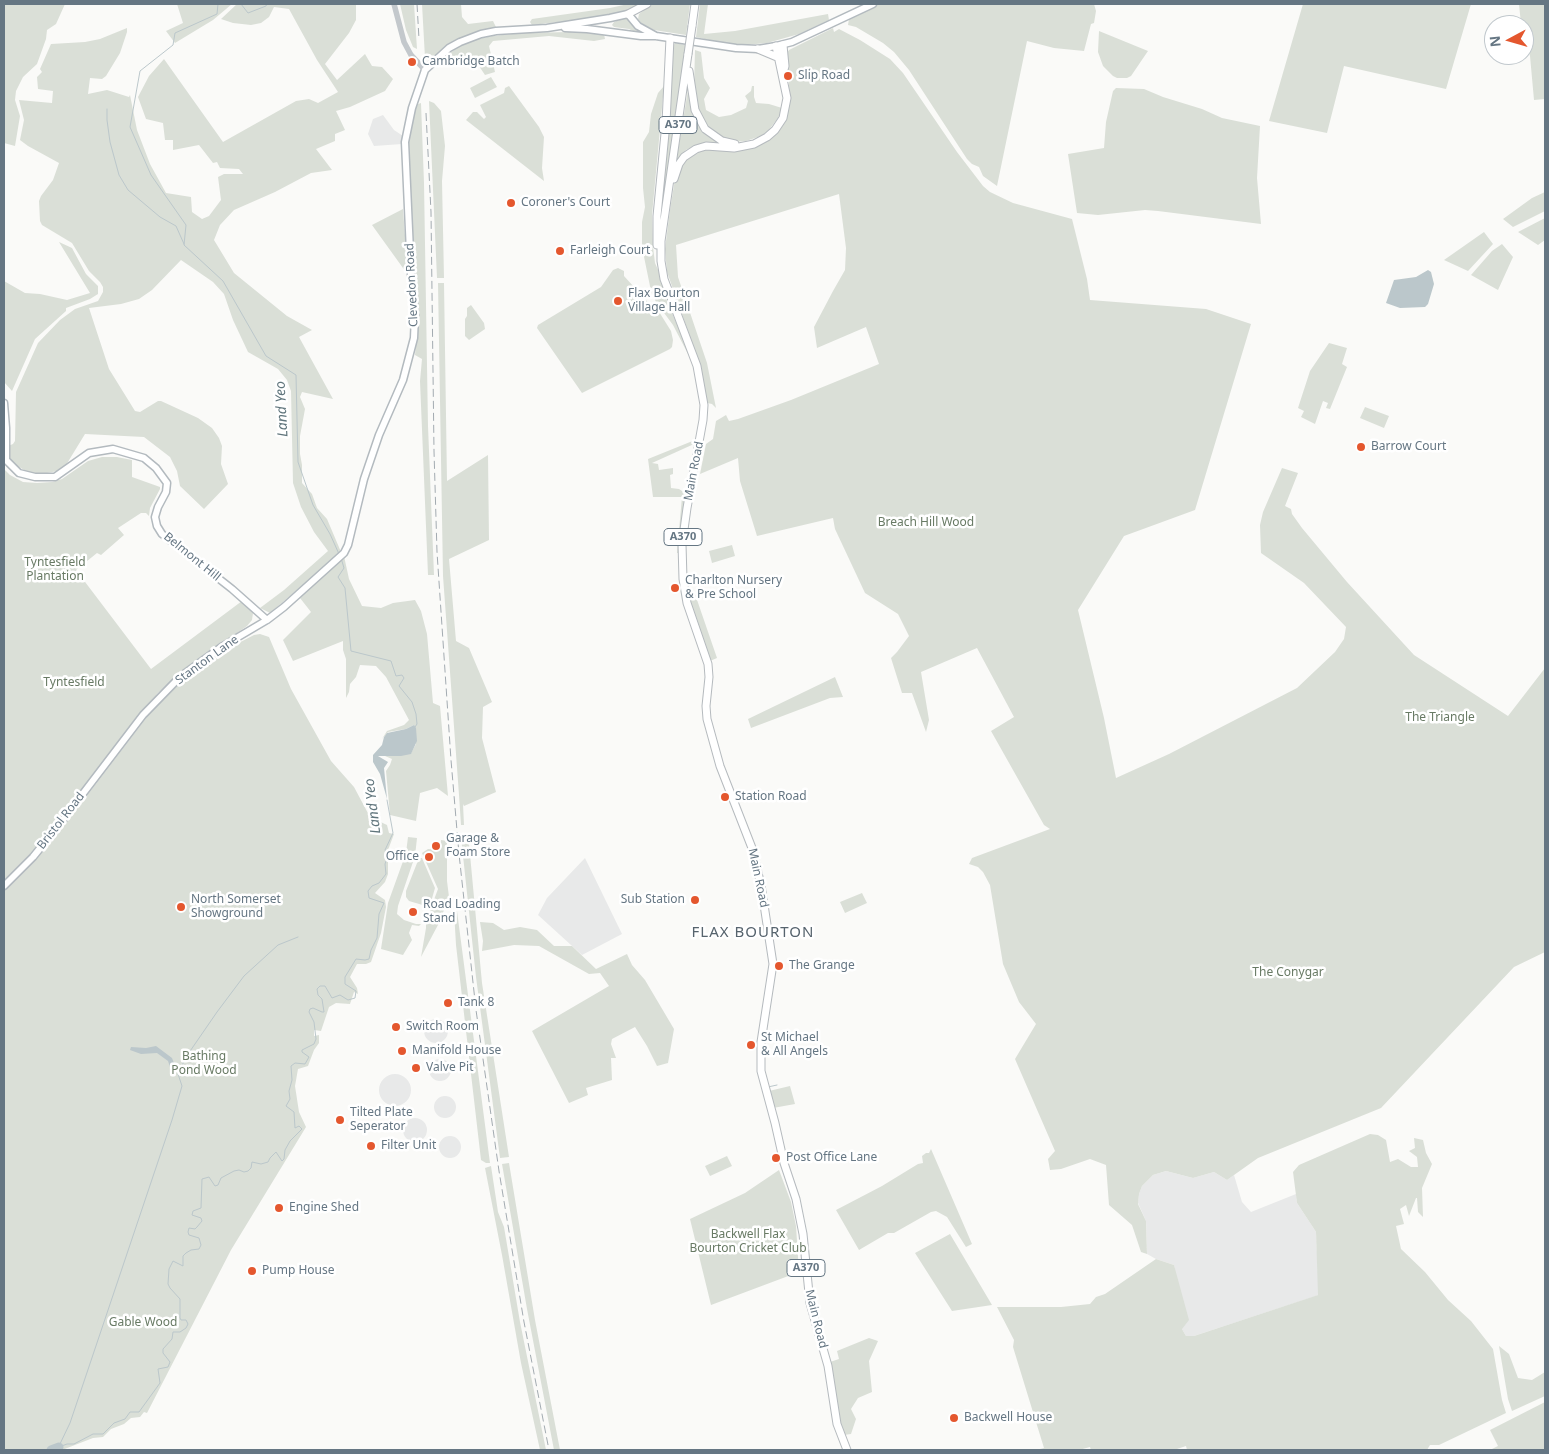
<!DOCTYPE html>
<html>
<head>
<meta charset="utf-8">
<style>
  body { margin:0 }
  #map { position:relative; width:1549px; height:1454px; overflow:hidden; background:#fafaf8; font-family:"Noto Sans",sans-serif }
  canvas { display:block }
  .frame { position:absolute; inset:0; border:5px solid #657683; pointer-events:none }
  .north { position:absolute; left:1484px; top:15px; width:50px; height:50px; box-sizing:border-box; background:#fff; border:1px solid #c1c8cd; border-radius:50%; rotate:264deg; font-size:14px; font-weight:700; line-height:20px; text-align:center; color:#657683 }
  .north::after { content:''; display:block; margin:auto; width:18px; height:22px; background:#e4572e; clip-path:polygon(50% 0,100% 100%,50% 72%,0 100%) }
</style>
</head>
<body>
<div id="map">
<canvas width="1549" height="1454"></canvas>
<div class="frame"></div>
<div class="north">N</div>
</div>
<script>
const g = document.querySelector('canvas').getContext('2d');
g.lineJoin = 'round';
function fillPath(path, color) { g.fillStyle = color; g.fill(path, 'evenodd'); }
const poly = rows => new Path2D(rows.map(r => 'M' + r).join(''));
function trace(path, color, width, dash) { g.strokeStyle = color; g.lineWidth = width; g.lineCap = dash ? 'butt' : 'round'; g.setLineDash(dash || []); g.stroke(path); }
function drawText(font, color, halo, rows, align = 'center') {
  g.font = font + ' "Noto Sans",sans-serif'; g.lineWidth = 5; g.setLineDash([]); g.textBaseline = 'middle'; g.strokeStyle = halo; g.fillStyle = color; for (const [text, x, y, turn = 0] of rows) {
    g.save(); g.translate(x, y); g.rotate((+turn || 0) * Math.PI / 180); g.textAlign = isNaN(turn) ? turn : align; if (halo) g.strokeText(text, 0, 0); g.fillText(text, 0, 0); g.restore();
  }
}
fillPath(poly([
  [383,115,394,130,403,136,402,144,374,146,368,134,373,119],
  [585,858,622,934,582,955,538,915,547,898],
  '424 1031a12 12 0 1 1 24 0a12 12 0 1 1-24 0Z',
  '429 1070a11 11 0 1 1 22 0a11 11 0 1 1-22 0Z',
  '379 1090a16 16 0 1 1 32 0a16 16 0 1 1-32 0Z',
  '434 1107a11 11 0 1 1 22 0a11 11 0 1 1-22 0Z',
  '403 1130a12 12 0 1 1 24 0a12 12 0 1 1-24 0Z',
  '439 1147a11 11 0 1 1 22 0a11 11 0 1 1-22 0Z',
  [1166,1171,1193,1178,1214,1172,1227,1180,1234,1175,1242,1202,1251,1212,1296,1194,1297,1203,1316,1232,1319,1295,1194,1336,1186,1336,1182,1329,1174,1265,1156,1259,1147,1254,1146,1221,1138,1203,1139,1194,1142,1186,1153,1175]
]), '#e8e9e9');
fillPath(poly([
  [4,4,65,4,56,24,47,30,46,39,37,64,23,77,16,91,15,100,20,116,15,146,4,143],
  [177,4,232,4,213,20,175,43,166,31,183,23],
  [237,4,356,4,356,20,349,33,325,64,337,80,365,54,372,66,382,67,393,79,385,91,350,107,336,111,345,130,335,134,335,141,316,149,332,170,311,173,275,192,234,210,220,225,214,240,234,273,287,316,312,330,299,337,333,399,302,392,300,397,305,409,300,436,300,454,302,465,302,483,312,494,317,508,327,519,341,552,270,613,260,608,284,590,328,551,314,532,301,507,293,483,291,391,287,380,278,369,248,352,233,320,224,294,213,282,181,260,152,290,139,299,121,304,89,308,109,369,135,411,140,412,158,401,161,401,198,418,212,428,219,438,222,446,221,464,228,484,204,509,180,486,177,471,170,457,144,437,85,434,63,470,47,473,29,473,16,465,9,460,8,446,13,444,15,441,16,392,38,343,60,320,75,309,98,301,103,292,103,287,100,282,89,271,72,243,42,225,40,221,39,201,41,196,53,180,59,163,28,146,20,140,24,120,19,100,52,103,53,91,38,89,37,77,42,72,40,69,51,44,85,42,100,39,127,28,127,32,120,53,106,76,102,79,90,78,88,94,107,90,129,97,130,95,137,130,150,164,166,193,191,197,192,212,202,219,209,216,221,200,218,177,224,174,243,174,239,169,220,168,217,162,213,163,199,145,173,150,173,140,165,140,163,123,146,119,138,97,149,76,164,59,223,142,296,101,309,99,318,103,338,92,317,60,289,9,274,7,269,17,261,23,251,25,233,23,221,19],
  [400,4,414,4,417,49,413,47,406,30],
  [422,4,461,4,462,17,468,24,493,21,496,27,476,32,454,41,432,58,425,58],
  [628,4,640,4,619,13,601,17,532,25,530,22,532,19,610,8],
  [652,4,690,4,686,35,654,30,641,23,638,19,639,14],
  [700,4,708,4,704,34,735,31,828,14,829,20,799,34,767,43,745,45,722,43,696,37],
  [878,4,1094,4,1096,11,1094,23,1091,24,1084,51,1054,48,1027,41,997,186,983,176,979,167,972,164,967,159,909,70,894,52,883,43,856,27,848,25,849,19,851,17],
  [1303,4,1471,4,1446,89,1344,66,1327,133,1269,121],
  [1519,4,1545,4,1545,99,1534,100,1530,56,1524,34,1524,25,1521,24],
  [624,18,628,19,649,34,639,34,629,29,614,27,612,25,614,22],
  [833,28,834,32,839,29,860,40,890,59,903,73,957,152,983,186,990,192,1013,203,1072,219,1087,279,1090,300,1206,309,1251,324,1195,510,1124,536,1078,610,1104,718,1116,778,1169,754,1297,688,1335,652,1344,639,1346,627,1304,583,1261,553,1260,525,1263,512,1282,468,1298,473,1285,506,1291,509,1292,514,1302,528,1347,582,1414,655,1508,716,1545,668,1545,952,1514,967,1381,1108,1258,1158,1227,1180,1214,1172,1193,1178,1166,1171,1153,1175,1142,1186,1139,1194,1138,1204,1146,1221,1147,1254,1141,1252,1132,1225,1109,1205,1106,1165,1090,1159,1061,1169,1050,1170,1048,1159,1055,1151,1015,1059,1036,1024,1019,1002,1003,964,990,885,983,872,978,867,969,864,972,858,1050,829,1044,825,991,731,1014,717,977,648,921,672,929,720,926,732,912,693,902,693,891,658,897,652,909,636,898,614,865,593,835,529,833,518,757,536,740,481,738,458,700,474,706,444,713,439,716,421,726,415,729,421,738,419,791,400,879,364,866,327,817,348,814,327,833,291,845,270,846,248,839,194,676,245,678,277,707,363,716,408,712,404,707,403,700,365,667,272,665,249,670,210,675,179,682,162,697,149,754,146,771,138,783,124,790,102,787,53,789,50],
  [1099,31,1148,51,1131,76,1127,78,1117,78,1113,76,1103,66,1098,52],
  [570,32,604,34,605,39,594,41,549,36,493,41,489,46,495,72,485,75,475,60,457,59,438,66,437,63,458,47,473,40,492,36,522,33],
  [675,43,685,45,686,52,660,221,660,210,673,46],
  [695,50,701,52,704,78,710,88,704,99,706,110,719,117,731,115,746,108,748,101,745,96,751,91,752,86,754,86,754,97,756,103,769,104,782,108,778,118,768,131,761,136,746,141,733,142,726,140,705,126,697,109,694,87],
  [491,77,497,87,475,98,470,88],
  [509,86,539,127,544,137,542,168,544,181,466,120,473,112,477,112,484,119,486,117,480,105,504,93,505,88],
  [664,86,652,215,653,247,655,263,659,272,667,301,687,348,688,354,673,325,656,302,651,291,642,247,642,222,645,207,643,188,643,142,649,132,651,114,658,93],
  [1116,88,1144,89,1163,97,1202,109,1222,118,1260,126,1257,178,1261,224,1158,211,1145,210,1098,215,1077,213,1068,154,1104,148,1106,122,1113,91],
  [688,90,692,110,718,142,700,144,692,147,686,150,676,163],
  [429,101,434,103,441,111,445,146,442,181,444,278,437,278],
  [421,103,424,183,428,426,434,575,428,575,420,381,422,359,415,355,418,323,407,154,413,113,418,104],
  [1545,192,1545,211,1513,227,1503,219,1532,198],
  [403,209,408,275,372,225],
  [1545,218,1545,240,1538,245,1518,232],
  [1484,232,1493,244,1468,271,1444,260],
  [59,242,72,248,86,274,98,286,98,294,90,299,66,308,66,311,35,339,12,391,4,382,4,281,25,293,40,294,67,300,90,293],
  [1502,244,1513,257,1498,290,1471,275,1492,251],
  [618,268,624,271,624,276,654,309,656,307,671,331,673,340,672,347,670,349,582,393,537,328,538,325,601,287,613,270],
  [438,283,444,283,447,481,488,455,489,540,449,559,456,641,469,648,492,702,483,707,482,738,496,792,464,806,463,804,464,825,461,825,459,795,443,576],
  [471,305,484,323,485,329,469,340,465,336,465,319,467,316,467,308],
  [1329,343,1347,348,1342,364,1347,367,1330,409,1326,408,1328,403,1323,401,1315,424,1301,417,1304,411,1298,408,1310,371],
  [1365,407,1389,416,1384,428,1360,418],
  [695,440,694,444,652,463,658,464,659,470,673,468,673,474,670,475,671,488,679,489,685,493,680,553,677,553,682,497,653,497,648,459],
  [102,457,117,457,132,460,132,477,160,487,160,489,150,508,149,516,146,513,141,513,118,528,124,535,101,555,97,553,76,570,151,669,242,601,251,609,253,613,252,620,247,626,185,669,158,693,26,860,4,880,4,469,10,475,23,482,37,483,52,482,62,479,88,461],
  [732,545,735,556,712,563,709,551],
  [344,556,349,579,362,606,381,608,393,603,415,600,421,611,427,634,433,703,440,706,448,796,437,788,420,793,416,821,390,815,386,771,390,765,392,759,385,756,411,753,416,744,414,725,406,729,388,732,382,739,387,731,404,725,409,720,386,677,376,666,360,665,356,677,350,684,349,692,346,698,346,659,343,650,343,641,293,661,283,640,311,612,300,598],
  [695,594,717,658,710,661,688,596],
  [260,634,269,637,291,689,331,761,354,787,370,817,387,825,389,833,394,834,388,850,388,874,385,882,375,893,385,900,386,907,381,933,371,962,366,964,357,964,350,977,357,988,358,994,354,992,350,1004,336,1003,329,1007,321,1031,314,1030,314,1036,319,1035,319,1043,314,1050,308,1066,298,1069,295,1086,299,1112,306,1127,231,1250,147,1413,144,1412,140,1417,131,1418,124,1424,111,1429,103,1437,93,1438,62,1450,4,1450,4,891,33,862,76,810,150,713,175,687,205,664,229,648,254,635],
  [835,677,843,697,830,698,751,728,748,719],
  [468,833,482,983,509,1157,500,1158,476,977,461,837,462,834],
  [408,837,417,838,415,856,398,906,397,914,404,920,416,924,421,924,419,926,412,925,409,933,412,940,403,955,381,949,388,903,406,853],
  [441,840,447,841,447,881,449,897,439,923,421,957,426,928,426,921,438,889,422,853,428,849,440,850],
  [419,858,422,858,435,888,431,902,426,906,409,901,406,897,406,891],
  [862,893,867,903,845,913,840,902],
  [454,911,457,911,490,1163,486,1163,481,1160,456,945],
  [480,922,493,923,504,930,520,927,537,930,554,946,572,946,596,969,627,954,632,965,645,980,674,1029,668,1063,657,1066,647,1046,635,1027,612,1039,611,1044,616,1058,611,1058,612,1080,586,1088,588,1095,569,1103,532,1031,609,986,600,973,589,974,539,946,514,945,482,951,483,941],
  [790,1086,795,1104,773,1108,769,1091],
  [1370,1134,1378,1135,1386,1140,1390,1162,1398,1159,1411,1167,1418,1167,1417,1157,1409,1151,1415,1148,1414,1138,1423,1140,1426,1153,1432,1164,1422,1188,1423,1217,1418,1212,1417,1198,1416,1198,1409,1216,1406,1205,1400,1209,1404,1224,1396,1226,1401,1249,1425,1272,1448,1300,1471,1321,1493,1349,1502,1400,1506,1413,1439,1445,1430,1445,1427,1450,1187,1450,1186,1446,1174,1450,1091,1450,1090,1447,1079,1450,1036,1450,1044,1448,1013,1347,1014,1340,997,1307,1061,1307,1090,1304,1096,1297,1105,1294,1156,1259,1174,1265,1189,1320,1182,1329,1186,1336,1194,1336,1318,1295,1316,1232,1297,1203,1293,1172,1299,1165],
  [931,1149,972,1244,966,1247,947,1217,936,1211,931,1212,894,1233,888,1233,859,1250,836,1210,882,1186,918,1164,923,1163,922,1156,926,1153,929,1153],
  [727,1156,732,1166,710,1176,705,1166],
  [509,1163,535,1320,560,1450,554,1450,527,1309,502,1164],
  [491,1166,498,1212,504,1227,520,1322,546,1450,540,1450,521,1363,502,1255,485,1168],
  [779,1170,791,1202,796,1226,799,1272,711,1305,690,1219,745,1193],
  [950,1234,992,1305,952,1311,915,1253],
  [869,1338,878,1341,869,1361,872,1392,858,1398,851,1409,856,1419,851,1434,844,1435,840,1420,830,1362,839,1359,837,1351],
  [1499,1346,1509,1354,1518,1378,1532,1380,1545,1372,1545,1396,1512,1411,1508,1399],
  [1545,1402,1545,1450,1490,1450,1498,1446,1490,1430]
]), '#dadfd7');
fillPath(poly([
  [1428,270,1431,272,1434,284,1428,304,1425,307,1400,308,1386,303,1394,280,1416,277],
  [414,725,416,728,417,741,411,754,401,756,378,756,388,762,384,768,387,799,380,774,373,762,373,755,382,745,384,737,387,733,406,729],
  [156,1046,172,1058,175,1066,170,1067,168,1061,157,1053,141,1054,130,1050,131,1047,146,1048]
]), '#bbc7cb');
trace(poly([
  [218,4,217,14,175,33,173,45,140,71,130,127,151,175,186,225,184,245,223,281,266,356,296,375,298,462,313,505,330,534,339,554],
  [241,4,248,13,266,6,267,4],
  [107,109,107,120,110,142,119,175,128,190,160,217,176,226,184,244],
  [341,558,344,568,338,577,345,588,351,651,391,661,396,676,402,675,404,678,399,686,412,702,416,714,417,724,415,727],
  [768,1087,777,1085],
  [59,1446,70,1423,172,1120,182,1086,178,1074,186,1057,217,1012,244,976,278,945,298,937],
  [59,1447,67,1444,74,1444,93,1434,103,1434,114,1423,125,1419,130,1412,139,1412,160,1383,158,1369,168,1367,170,1362,163,1353,163,1349,172,1339,173,1332,180,1332,186,1328,188,1324,186,1320,181,1320,180,1318,180,1299,170,1288,168,1284,169,1269,173,1261,183,1266,183,1256,186,1253,191,1250,199,1249,201,1245,199,1238,189,1235,188,1232,189,1228,195,1229,197,1227,202,1221,201,1218,192,1215,193,1211,201,1208,202,1179,209,1177,215,1186,218,1185,221,1178,234,1171,239,1170,244,1172,248,1171,251,1168,252,1162,261,1164,268,1162,270,1158,276,1152,282,1161,284,1159,285,1150,290,1141,302,1129,299,1126,295,1128,294,1112,286,1106,290,1099,289,1091,292,1080,291,1066,295,1063,305,1064,309,1057,302,1052,302,1050,314,1044,316,1039,314,1022,309,1012,310,1009,313,1008,322,1012,324,1012,322,999,318,995,317,989,320,986,325,986,332,998,340,995,348,1000,355,998,356,991,345,984,345,977,356,959,365,960,369,959,371,950,377,938,379,914,384,903,369,898,368,891,372,886,379,883,386,874,385,864,388,856,385,850,393,833,387,800]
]), '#bbc7cb', 1);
trace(poly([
  [51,1450,59,1447]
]), '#bbc7cb', 9);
const secondary = poly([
  [565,28,587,29,641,36,656,36,736,48,758,49,776,46,792,42,873,4],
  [4,403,6,428,6,460,19,473,35,477,55,477,89,453,113,449,144,458,156,468,167,483,166,492,158,507,155,517,157,526,162,534,232,589,267,620],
  [4,886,33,857,59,825,143,715,180,677,223,646,267,620,284,607,344,553,348,545,364,479,379,435,403,380,414,338,415,315,411,274,405,142,412,108,425,70,449,48,460,42,481,34,496,31,547,28,610,18,628,14,638,26,656,36]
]);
const primary = poly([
  [628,14,647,4],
  [692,26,695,4],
  [758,49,777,57],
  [688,54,661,241,661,261,664,279,697,366,704,405,703,420,687,508,682,544,683,579,687,603,708,664,709,677,706,706,707,719,720,766,752,848,761,885,773,964,761,1042,761,1071,775,1123,784,1163,796,1199,803,1234,810,1303,828,1366,837,1424,847,1450],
  [689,71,695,110,705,129,722,141,735,144],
  [783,73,785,66,783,45],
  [674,179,679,164,684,157,696,149,706,146,734,148,754,144,767,137,775,130,783,118,787,98,776,46],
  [657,245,657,216,666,123,670,38]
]);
trace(secondary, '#b3babf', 9);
trace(primary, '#b5babe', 9);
trace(poly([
  [394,4,404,42,411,55,425,70]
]), '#c3c8cc', 5.5);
trace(secondary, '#fff', 6);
trace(primary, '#fff', 7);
trace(poly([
  [417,4,419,39],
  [426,113,431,212,434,451,437,552,451,760,459,854,476,1010,499,1171,524,1322,549,1450]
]), '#a2aab0', 1, [8, 4]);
const primaryBridge = poly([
  [688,54,692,26]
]);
trace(primaryBridge, '#b5babe', 9, []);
trace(primaryBridge, '#fff', 7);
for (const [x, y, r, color] of [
  [412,62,5,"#e4572e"],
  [788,76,5,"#e4572e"],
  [511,203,5,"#e4572e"],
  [560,251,5,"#e4572e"],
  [618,301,5,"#e4572e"],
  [1361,447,5,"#e4572e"],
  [675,588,5,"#e4572e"],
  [725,797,5,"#e4572e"],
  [436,846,5,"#e4572e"],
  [429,857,5,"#e4572e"],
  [695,900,5,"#e4572e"],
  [181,907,5,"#e4572e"],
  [413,912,5,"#e4572e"],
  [779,966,5,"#e4572e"],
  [448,1003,5,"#e4572e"],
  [396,1027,5,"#e4572e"],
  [751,1045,5,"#e4572e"],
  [402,1051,5,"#e4572e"],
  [416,1068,5,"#e4572e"],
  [340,1120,5,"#e4572e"],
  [371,1146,5,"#e4572e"],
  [776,1158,5,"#e4572e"],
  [279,1208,5,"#e4572e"],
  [252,1271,5,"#e4572e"],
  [954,1418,5,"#e4572e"]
]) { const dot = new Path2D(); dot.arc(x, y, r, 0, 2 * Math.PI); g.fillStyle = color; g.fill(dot); trace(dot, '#fff', 2); }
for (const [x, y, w] of [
  [678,125,38],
  [683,537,38],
  [806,1268,38]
]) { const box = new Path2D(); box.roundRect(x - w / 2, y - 8.5, w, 17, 4); g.fillStyle = '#fff'; g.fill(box); trace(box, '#657683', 1); }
drawText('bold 11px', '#657683', null, [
  ["A370",678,125],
  ["A370",683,537],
  ["A370",806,1268]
]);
drawText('12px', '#657683', '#fff', [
  ["Cambridge Batch",422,62],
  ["Slip Road",798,76],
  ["Coroner's Court",521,203],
  ["Farleigh Court",570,251],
  ["Flax Bourton",628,294],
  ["Village Hall",628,308],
  ["Barrow Court",1371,447],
  ["Charlton Nursery",685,581],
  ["& Pre School",685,595],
  ["Station Road",735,797],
  ["Garage &",446,839],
  ["Foam Store",446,853],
  ["Office",419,857,"right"],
  ["North Somerset",191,900],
  ["Showground",191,914],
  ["Sub Station",685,900,"right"],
  ["Road Loading",423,905],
  ["Stand",423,919],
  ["The Grange",789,966],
  ["Tank 8",458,1003],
  ["Switch Room",406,1027],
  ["St Michael",761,1038],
  ["& All Angels",761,1052],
  ["Manifold House",412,1051],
  ["Valve Pit",426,1068],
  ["Tilted Plate",350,1113],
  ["Seperator",350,1127],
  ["Filter Unit",381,1146],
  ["Post Office Lane",786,1158],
  ["Engine Shed",289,1208],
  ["Pump House",262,1271],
  ["Backwell House",964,1418]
], 'left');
drawText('12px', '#657683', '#fff', [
  ["Clevedon Road",412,285,-93],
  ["Main Road",694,471,-79],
  ["Belmont Hill",192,557,39],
  ["Stanton Lane",207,660,-36],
  ["Bristol Road",61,821,-52],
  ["Main Road",758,878,78],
  ["Main Road",816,1319,76]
]);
drawText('12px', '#687a64', '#fff', [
  ["Breach Hill Wood",926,523],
  ["Tyntesfield",55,563],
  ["Plantation",55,577],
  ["Tyntesfield",74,683],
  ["The Triangle",1440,718],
  ["The Conygar",1288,973],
  ["Bathing",204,1057],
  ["Pond Wood",204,1071],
  ["Backwell Flax",748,1235],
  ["Bourton Cricket Club",748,1249],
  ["Gable Wood",143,1323]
]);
drawText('italic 14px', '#60757c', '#fff', [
  ["Land Yeo",282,409,-93],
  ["Land Yeo",373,806,-97]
]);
g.letterSpacing = '1px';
drawText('15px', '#57646e', '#fff', [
  ["FLAX BOURTON",753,933]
]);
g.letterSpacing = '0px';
</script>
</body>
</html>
